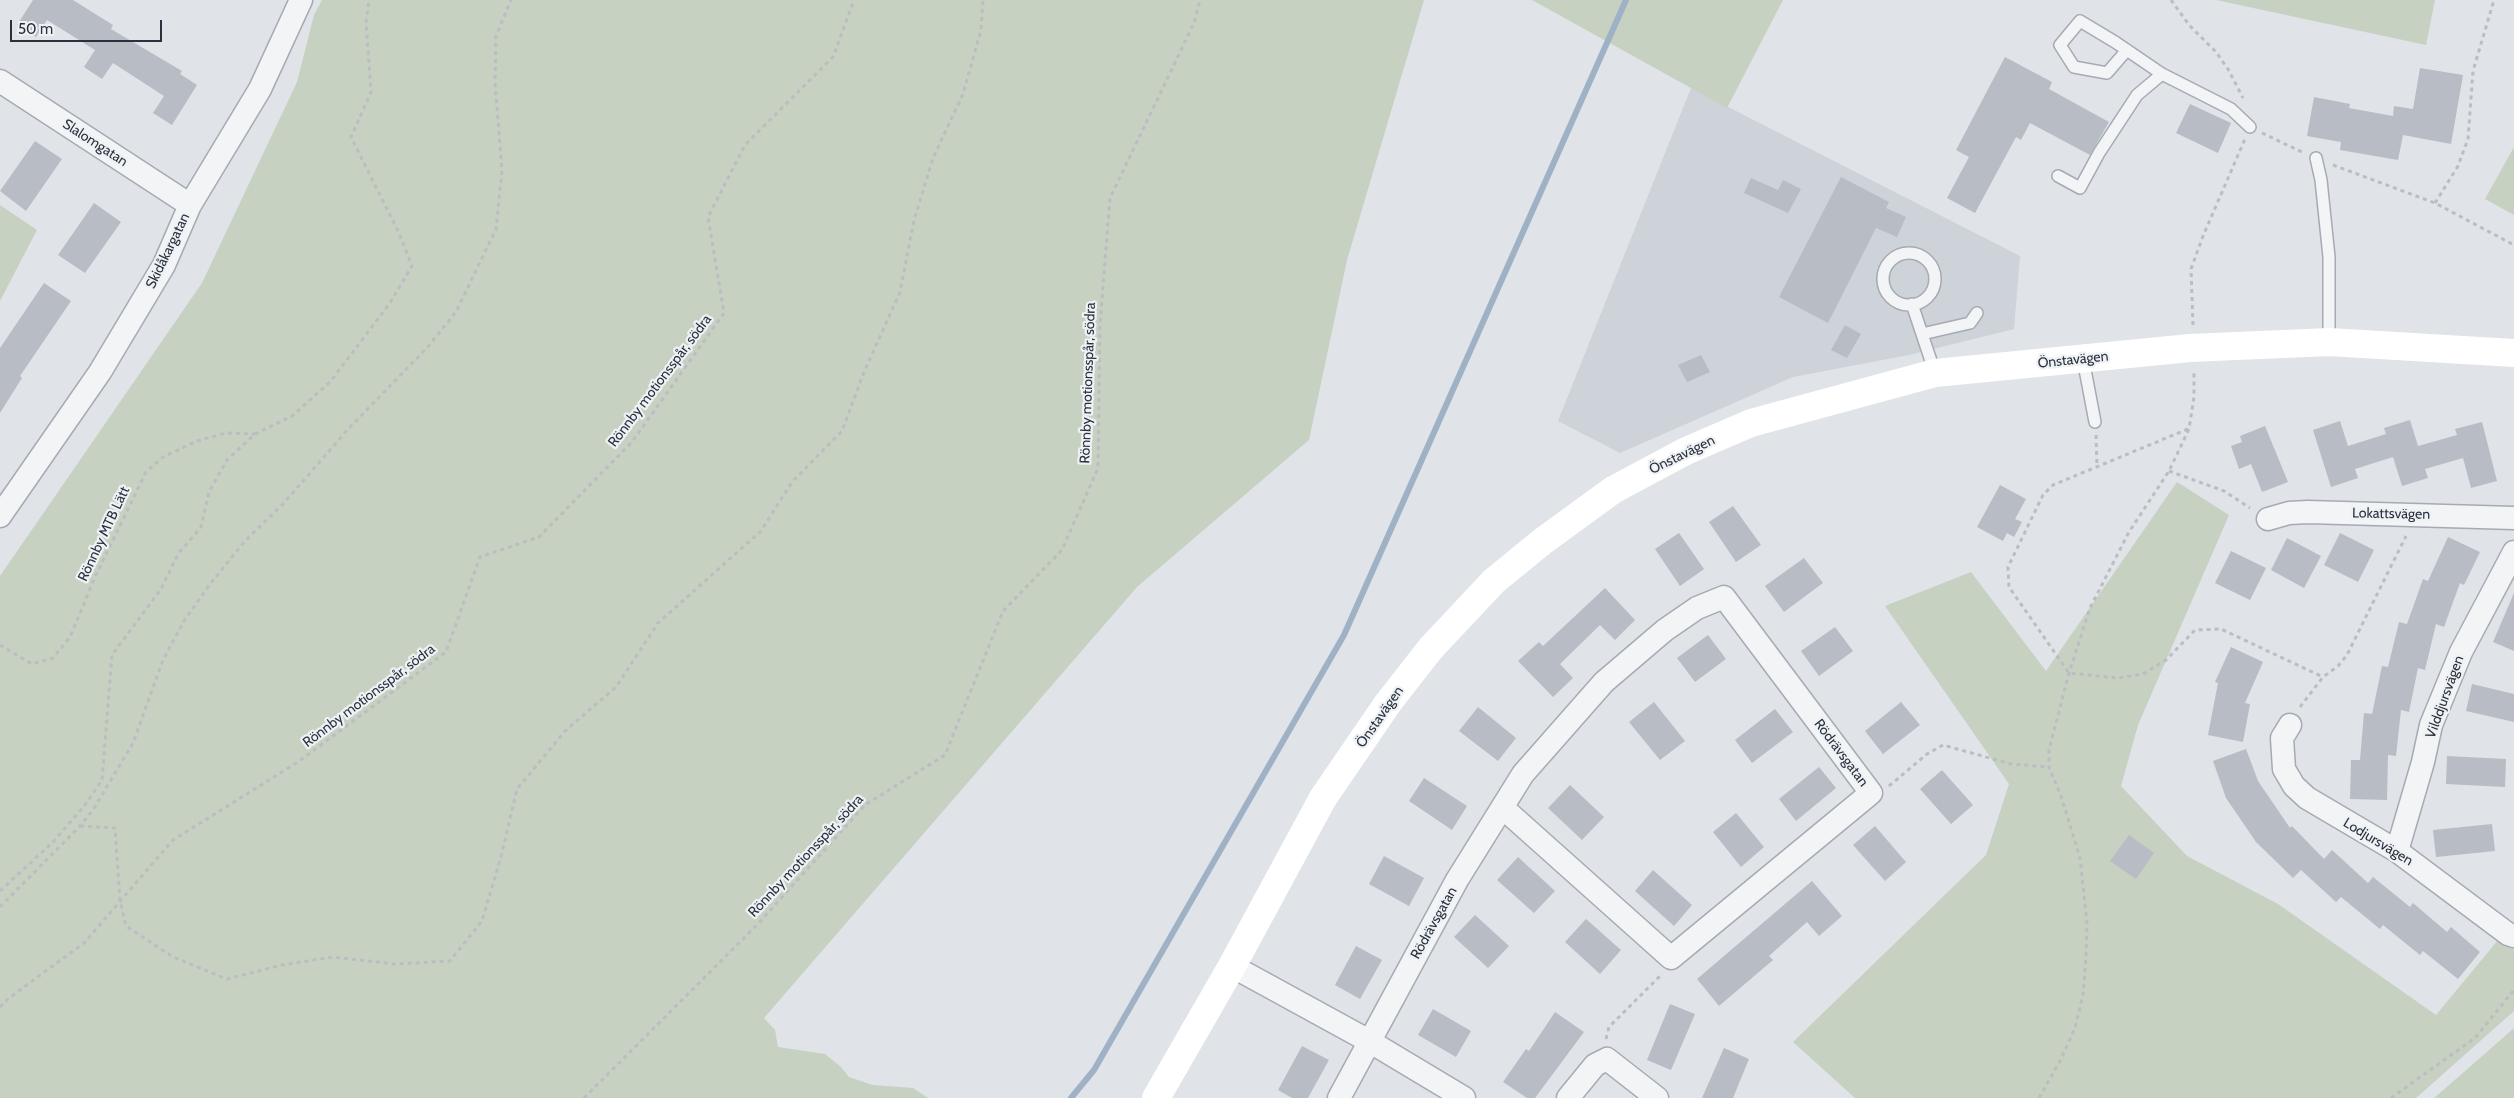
<!DOCTYPE html>
<html>
<head>
<meta charset="utf-8">
<style>
  body { margin:0 }
  #map { position:relative; width:2514px; height:1098px; overflow:hidden; background:#e0e3e8; font-family:Cabin,sans-serif }
  canvas { display:block }
  .scale { position:absolute; left:10px; top:20px; width:152px; height:22px; box-sizing:border-box; border:2px solid #2a313e; border-top:0; padding-left:6px; font-size:15px; line-height:18px; white-space:nowrap; color:#2a313e; -webkit-text-stroke:4px #eff2f5; paint-order:stroke }
</style>
</head>
<body>
<div id="map">
<canvas width="2514" height="1098"></canvas>
<div class="scale">50 m</div>
</div>
<script>
const g = document.querySelector('canvas').getContext('2d');
g.lineJoin = 'round';
function fillPath(path, color) { g.fillStyle = color; g.fill(path, 'evenodd'); }
const poly = rows => new Path2D(rows.map(r => 'M' + r).join(''));
function trace(path, color, width, dash) { g.strokeStyle = color; g.lineWidth = width; g.lineCap = dash ? 'butt' : 'round'; g.setLineDash(dash || []); g.stroke(path); }
function drawText(font, color, halo, rows, align = 'center') {
  g.font = font + ' Cabin,sans-serif'; g.lineWidth = 4.5; g.setLineDash([]); g.textBaseline = 'middle'; g.strokeStyle = halo; g.fillStyle = color; for (const [text, x, y, turn = 0] of rows) {
    g.save(); g.translate(x, y); g.rotate((+turn || 0) * Math.PI / 180); g.textAlign = isNaN(turn) ? turn : align; if (halo) g.strokeText(text, 0, 0); g.fillText(text, 0, 0); g.restore();
  }
}
fillPath(poly([
  [1691,88,2020,256,2014,329,1909,355,1793,377,1620,453,1558,421]
]), '#ced2d9');
fillPath(poly([
  [322,0,1424,0,1347,260,1309,440,1137,587,764,1018,775,1030,778,1047,825,1054,841,1067,849,1077,873,1085,913,1088,928,1098,0,1098,0,576,202,283,297,82,314,15],
  [1532,0,1783,0,1727,108],
  [2216,0,2435,0,2426,45],
  [2514,147,2514,215,2485,199],
  [0,205,37,230,0,301],
  [2177,482,2229,515,2138,725,2121,786,2187,856,2278,904,2436,1015,2498,940,2514,945,2514,1011,2416,1098,1855,1098,1793,1042,1986,855,2009,784,1885,606,1971,572,2046,671],
  [2514,1028,2514,1098,2434,1098,2464,1072]
]), '#c6d1c2');
trace(poly([
  [1071,1098,1094,1070,1344,635,1626,0]
]), '#9eb1c5', 6);
fillPath(poly([
  [33,0,73,0,113,25,111,29,182,71,180,74,197,85,172,125,153,113,164,96,113,63,102,79,84,67,95,50,47,20,36,37,17,25],
  [2005,57,2052,82,2049,89,2109,122,2090,155,2030,123,2021,140,2016,137,1975,213,1947,198,1969,157,1956,150],
  [2420,68,2463,75,2451,144,2403,135,2398,160,2340,150,2341,142,2307,136,2314,97,2350,104,2349,108,2393,116,2394,106,2413,109],
  [2190,104,2231,123,2218,153,2176,133],
  [35,141,62,159,26,211,0,191],
  [1841,177,1889,202,1886,208,1906,217,1897,237,1876,228,1828,323,1779,297],
  [1751,178,1778,190,1783,180,1801,189,1788,213,1744,193],
  [94,203,121,222,85,273,58,255],
  [44,283,71,301,20,376,22,378,0,413,0,348],
  [1845,325,1861,334,1847,358,1831,350],
  [1701,355,1710,372,1687,382,1678,365],
  [2410,420,2418,446,2457,435,2455,429,2482,422,2497,481,2471,488,2463,458,2425,469,2428,478,2402,486,2393,457,2355,469,2358,478,2331,487,2313,430,2340,421,2348,446,2386,434,2384,428],
  [2265,426,2288,482,2262,492,2251,464,2239,469,2231,446,2242,442,2240,436],
  [2000,485,2026,499,2015,519,2022,522,2014,537,2007,533,2003,541,1977,527],
  [1733,506,1761,545,1736,562,1709,522],
  [1679,533,1704,569,1680,586,1655,549],
  [2340,533,2374,550,2358,582,2324,565],
  [2448,537,2480,552,2464,585,2460,583,2444,627,2436,624,2425,670,2418,668,2409,712,2401,710,2396,756,2388,755,2387,800,2350,799,2351,760,2360,760,2364,713,2372,714,2382,666,2388,667,2399,622,2407,624,2423,579,2428,581],
  [2287,538,2321,556,2304,588,2271,570],
  [2231,551,2266,568,2250,600,2215,583],
  [1804,558,1823,583,1784,612,1765,586],
  [1605,588,1635,620,1615,640,1600,625,1560,664,1573,678,1553,697,1518,661,1539,642,1543,646],
  [2514,593,2514,651,2493,642],
  [1835,627,1853,651,1819,676,1801,651],
  [1708,635,1726,659,1695,682,1677,658],
  [2231,647,2263,662,2245,703,2250,704,2243,742,2208,735,2218,683,2215,682],
  [2472,684,2514,694,2514,722,2466,711],
  [1654,702,1685,741,1660,760,1629,722],
  [1901,702,1920,725,1883,754,1865,731],
  [1478,707,1516,738,1498,761,1459,731],
  [1775,709,1793,732,1752,763,1735,740],
  [2246,749,2258,781,2290,828,2292,826,2324,859,2332,850,2368,883,2373,877,2410,907,2413,903,2447,932,2451,927,2480,952,2458,979,2423,951,2420,955,2383,925,2380,929,2341,897,2336,902,2301,870,2293,878,2256,842,2226,798,2213,761],
  [2447,756,2506,759,2505,787,2446,784],
  [1819,767,1836,788,1796,821,1779,799],
  [1942,770,1973,805,1951,824,1920,789],
  [1424,778,1467,806,1452,830,1409,801],
  [1570,785,1604,817,1582,840,1548,808],
  [1736,813,1764,847,1741,867,1713,832],
  [2492,824,2495,851,2436,857,2433,830],
  [1875,826,1906,862,1885,881,1853,845],
  [2129,835,2154,853,2136,879,2110,861],
  [1384,856,1424,878,1409,906,1369,884],
  [1518,857,1555,891,1534,913,1497,880],
  [1653,870,1692,905,1674,926,1635,891],
  [1812,881,1842,916,1819,936,1807,922,1769,956,1773,960,1719,1006,1697,979],
  [1475,915,1509,946,1488,968,1454,937],
  [1586,919,1621,950,1600,974,1565,942],
  [1356,946,1382,960,1360,999,1335,985],
  [1670,1004,1695,1014,1671,1070,1647,1060],
  [1433,1009,1471,1031,1456,1057,1418,1035],
  [1555,1012,1584,1032,1535,1098,1527,1098,1503,1082,1526,1049,1529,1051],
  [1302,1046,1329,1060,1308,1098,1292,1098,1278,1090],
  [1724,1048,1749,1059,1733,1098,1702,1098]
]), '#b8bcc4');
const lane = poly([
  [2127,50,2107,73,2074,67,2060,45,2080,21,2115,42,2162,74,2231,109,2250,127],
  [2316,158,2321,180,2329,257,2329,342],
  [2058,176,2080,188,2099,153,2137,95,2162,74],
  '1883 279a26 26 0 1 1 52 0a26 26 0 1 1-52 0Z',
  [1912,304,1935,373],
  [1922,334,1970,323,1977,313],
  [2083,359,2095,422]
]);
const street = poly([
  [0,81,190,205],
  [0,516,100,372,164,265,190,205,260,89,301,0],
  [2268,519,2289,513,2308,512,2514,518],
  [2290,725,2282,738,2284,769,2294,786,2307,798,2397,851,2508,934,2514,936],
  [2397,851,2423,762,2431,725,2461,652,2514,552],
  [1232,966,1369,1041,1464,1098],
  [1339,1098,1457,880,1523,774,1604,682,1665,630,1697,608,1724,597,1871,793,1671,958,1503,808],
  [1568,1098,1595,1065,1607,1059,1657,1098]
]);
trace(lane, '#a6aab2', 14);
trace(street, '#a6aab2', 25);
trace(poly([
  [2171,0,2189,25,2216,52,2228,69,2243,98],
  [2262,133,2304,153],
  [2333,165,2435,203,2514,245],
  [2435,203,2458,166,2468,139,2473,71,2494,0],
  [2193,325,2191,269,2203,236,2245,139],
  [2188,429,2053,485,2043,495,2008,567,2009,587,2069,673,2118,678,2143,674,2166,660,2195,630,2221,629,2323,677],
  [2096,435,2097,467],
  [2169,471,2224,491,2250,508],
  [0,645,32,664,53,658,70,637,95,577,146,472,163,457,197,441,226,433,255,434],
  [2300,707,2323,677,2338,666,2347,655,2406,536],
  [1889,786,1927,754,1943,745,2011,764,2049,767],
  [80,826,115,828,120,900,126,926,173,957,227,979,282,965,333,957,395,964,450,961,482,921,501,857,517,789,565,731,616,687,658,623,761,531,792,482,842,431,864,372,900,292,914,220,933,158,963,94,981,30,983,0],
  [0,891,53,842,85,805,102,780,112,655,161,589,178,554,201,527,209,492,227,460,255,434,292,416,330,382,390,303,412,266,398,231,351,137,371,92,366,22,369,0],
  [0,907,80,826,93,810,133,743,163,660,184,621,210,584,245,541,284,503,349,428,426,349,456,312,496,229,502,171,495,82,496,36,511,0],
  [0,1007,9,998,84,943,173,840,298,762,446,652,480,557,539,537,632,442,724,313,708,217,745,145,833,57,854,0],
  [1606,1039,1609,1027,1661,975],
  [584,1098,757,925,865,805,945,755,1003,611,1062,550,1098,468,1100,325,1110,198,1194,23,1200,0],
  [2039,1098,2061,1059,2075,1028,2083,995,2086,955,2087,923,2080,858,2061,796,2049,767,2049,750,2069,673,2090,608,2129,532,2169,471,2189,429,2194,397,2194,371],
  [2391,1098,2475,1038,2514,990]
]), '#babdc2', 3, [4, 4]);
trace(lane, '#f2f4f6', 11);
trace(street, '#f2f4f6', 22);
trace(poly([
  [1156,1098,1232,966,1323,798,1388,703,1431,648,1494,581,1543,541,1613,490,1686,451,1751,423,1935,373,2190,348,2329,342,2514,353]
]), '#fff', 28);
drawText('14px', '#2a313e', '#eff2f5', [
  ["Slalomgatan",95,143,33],
  ["Skidåkargatan",168,251,-64],
  ["Önstavägen",2073,360,-6],
  ["Rönnby motionsspår, södra",660,381,-53],
  ["Rönnby motionsspår, södra",1088,383,-88],
  ["Önstavägen",1682,455,-26],
  ["Lokattsvägen",2391,514,1],
  ["Rönnby MTB Lätt",104,534,-65],
  ["Rönnby motionsspår, södra",369,696,-37],
  ["Vilddjursvägen",2445,697,-70],
  ["Önstavägen",1380,717,-55],
  ["Rödrävsgatan",1841,753,53],
  ["Lodjursvägen",2378,842,31],
  ["Rönnby motionsspår, södra",806,856,-47],
  ["Rödrävsgatan",1434,923,-61]
]);
</script>
</body>
</html>
